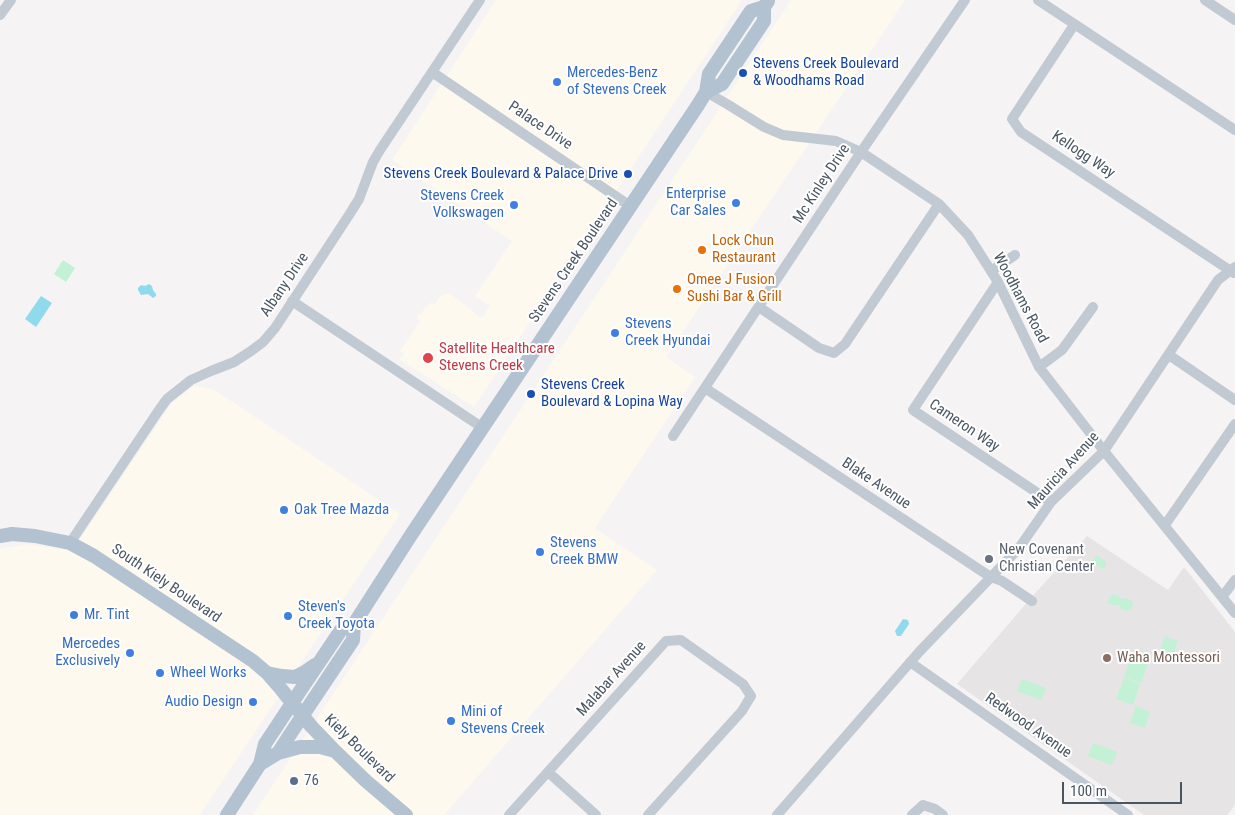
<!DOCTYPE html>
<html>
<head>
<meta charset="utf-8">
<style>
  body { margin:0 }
  #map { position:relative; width:1235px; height:815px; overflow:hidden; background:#f5f3f3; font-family:"Roboto Condensed",sans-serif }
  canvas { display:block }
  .scale { position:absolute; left:1062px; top:782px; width:120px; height:22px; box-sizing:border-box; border:2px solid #4a5661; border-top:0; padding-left:6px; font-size:15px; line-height:18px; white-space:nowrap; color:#4a5661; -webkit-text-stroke:4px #fff; paint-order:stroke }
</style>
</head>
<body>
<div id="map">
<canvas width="1235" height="815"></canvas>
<div class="scale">100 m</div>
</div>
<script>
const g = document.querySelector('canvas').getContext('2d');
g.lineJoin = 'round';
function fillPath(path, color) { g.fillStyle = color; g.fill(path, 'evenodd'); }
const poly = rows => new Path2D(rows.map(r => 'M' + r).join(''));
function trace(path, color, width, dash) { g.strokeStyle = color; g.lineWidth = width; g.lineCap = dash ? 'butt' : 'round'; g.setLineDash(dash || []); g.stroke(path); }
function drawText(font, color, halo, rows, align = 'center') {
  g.font = font + ' "Roboto Condensed",sans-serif'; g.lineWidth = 4; g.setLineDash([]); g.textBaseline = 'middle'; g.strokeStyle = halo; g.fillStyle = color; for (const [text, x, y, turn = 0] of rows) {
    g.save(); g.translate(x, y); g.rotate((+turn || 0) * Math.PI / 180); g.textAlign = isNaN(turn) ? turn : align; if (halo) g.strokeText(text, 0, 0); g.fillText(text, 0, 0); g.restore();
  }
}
fillPath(poly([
  [496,0,742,0,474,407,399,359,404,354,400,351,420,321,417,318,418,314,422,313,425,307,431,303,435,304,440,296,449,293,469,308,479,317,483,317,490,306,475,296,512,241,392,160],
  [791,0,905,0,666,357,695,377,595,528,657,570,444,815,253,815],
  [194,386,213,389,400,514,200,815,0,815,0,549,27,544,72,551,161,419,171,404]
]), '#fdf9ef');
fillPath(poly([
  [1087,536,1168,590,1184,567,1235,632,1235,805,1227,815,1144,815,957,684,1030,599]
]), '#e6e4e5');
fillPath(poly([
  [63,260,75,268,66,282,54,274],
  [1097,555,1107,563,1103,569,1091,563],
  [1112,594,1119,596,1120,599,1125,598,1132,601,1133,603,1132,608,1127,611,1121,609,1119,605,1114,605,1108,603,1107,602],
  [1165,636,1178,641,1170,664,1157,659],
  [1134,649,1151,655,1141,683,1124,677],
  [1124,678,1140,684,1133,705,1116,699],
  [1022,679,1046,688,1041,700,1017,691],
  [1136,706,1150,712,1145,728,1130,723],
  [1093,743,1117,752,1112,765,1088,756]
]), '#c3f1d5');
fillPath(poly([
  [149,284,152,286,153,290,156,294,156,296,153,298,148,294,141,295,138,290,138,288,141,285,145,286],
  [41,296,52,303,36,327,25,319],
  [903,619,908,620,909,624,901,636,897,636,895,631]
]), '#90daee');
trace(poly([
  [1038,0,1235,130],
  [1205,0,1235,20],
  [0,15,11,0],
  [1074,25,1012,119,1021,132,1234,273],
  [432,72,630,206],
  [706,92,727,104,764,127,783,135,836,141,861,152,939,204,968,235,991,271,998,282,1039,367,1104,451,1235,613],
  [991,271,1015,255],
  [998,282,913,410,1051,502],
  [292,301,483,428],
  [759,307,819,348,834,353,845,344,939,204],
  [1169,355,1235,400],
  [1039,367,1062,350,1093,307],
  [705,388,980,570,991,577,1002,581,1032,601],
  [673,436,861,152,965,0],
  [1165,525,1235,424],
  [70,543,159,410,167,399,191,380,211,371,234,362,251,351,263,342,275,328,349,215,359,199,373,162,380,150,480,0],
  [1222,597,1235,580],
  [910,662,1128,815],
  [548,772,596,815],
  [509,815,666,641,681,640,743,684,751,696,742,711,648,815],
  [777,815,920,651,1019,548,1051,502,1104,451,1218,280,1235,267],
  [912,815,923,805,935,809,943,815]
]), '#c1cad2', 10);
trace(poly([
  [706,92,722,84,764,21,764,7,768,1],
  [0,536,12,534,35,536,70,543,94,556,253,661,267,673,281,689,311,726,335,751,366,781,406,815],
  [267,673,282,676,295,677,305,672,315,665],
  [278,753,300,747,320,747,335,751],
  [260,764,278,753,291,733,353,640,354,624,411,535,698,105,706,92,709,74,751,11,764,7],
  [227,815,260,764,265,744,302,688,341,630,354,624]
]), '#b3c2d1', 14);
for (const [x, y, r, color] of [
  [743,73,5,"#1a4fb4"],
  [557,82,5,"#3f7fe0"],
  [628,174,5,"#1a4fb4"],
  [736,203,5,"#3f7fe0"],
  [514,205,5,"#3f7fe0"],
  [702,250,5,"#e8710a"],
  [677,289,5,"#e8710a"],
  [615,333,5,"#3f7fe0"],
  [428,358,6,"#e0444e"],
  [531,394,5,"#1a4fb4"],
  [284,510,5,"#3f7fe0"],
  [540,552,5,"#3f7fe0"],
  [989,559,5,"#6b7280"],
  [74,615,5,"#3f7fe0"],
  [288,616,5,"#3f7fe0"],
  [130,653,5,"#3f7fe0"],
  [1107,658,5,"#8d6e63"],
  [160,673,5,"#3f7fe0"],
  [253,702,5,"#3f7fe0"],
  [451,721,5,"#3f7fe0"],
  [294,781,5,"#5c6f8a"]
]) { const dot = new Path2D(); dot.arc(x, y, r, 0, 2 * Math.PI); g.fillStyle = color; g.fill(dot); trace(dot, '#fff', 2); }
drawText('15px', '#164399', '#fff', [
  ["Stevens Creek Boulevard",753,64],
  ["& Woodhams Road",753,81],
  ["Stevens Creek Boulevard & Palace Drive",618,174,"right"],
  ["Stevens Creek",541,385],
  ["Boulevard & Lopina Way",541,402]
], 'left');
drawText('15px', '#366cbe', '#fff', [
  ["Mercedes-Benz",567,73],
  ["of Stevens Creek",567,90],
  ["Enterprise",726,194,"right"],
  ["Car Sales",726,211,"right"],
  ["Stevens Creek",504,196,"right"],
  ["Volkswagen",504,213,"right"],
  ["Stevens",625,324],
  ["Creek Hyundai",625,341],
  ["Oak Tree Mazda",294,510],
  ["Stevens",550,543],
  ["Creek BMW",550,560],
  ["Steven's",298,607],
  ["Creek Toyota",298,624],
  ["Mr. Tint",84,615],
  ["Mercedes",120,644,"right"],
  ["Exclusively",120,661,"right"],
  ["Wheel Works",170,673],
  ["Audio Design",243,702,"right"],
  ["Mini of",461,712],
  ["Stevens Creek",461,729]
], 'left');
drawText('15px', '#4a5661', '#fff', [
  ["Palace Drive",540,126,34],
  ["Kellogg Way",1083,155,34],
  ["Mc Kinley Drive",822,184,-57],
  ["Stevens Creek Boulevard",574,261,-56],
  ["Albany Drive",285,285,-56],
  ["Woodhams Road",1020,298,62],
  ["Cameron Way",964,426,34],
  ["Mauricia Avenue",1064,471,-48],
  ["Blake Avenue",876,484,34],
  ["South Kiely Boulevard",166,584,34],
  ["Malabar Avenue",612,679,-48],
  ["Redwood Avenue",1028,726,35],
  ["Kiely Boulevard",359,749,44]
]);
drawText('15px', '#c56008', '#fff', [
  ["Lock Chun",712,241],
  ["Restaurant",712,258],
  ["Omee J Fusion",687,280],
  ["Sushi Bar & Grill",687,297]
], 'left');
drawText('15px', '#be3a42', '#fff', [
  ["Satellite Healthcare",439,349],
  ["Stevens Creek",439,366]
], 'left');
drawText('15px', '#5b616d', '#fff', [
  ["New Covenant",999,550],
  ["Christian Center",999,567]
], 'left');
drawText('15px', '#785e54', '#fff', [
  ["Waha Montessori",1117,658]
], 'left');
drawText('15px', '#4e5e75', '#fff', [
  ["76",304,781]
], 'left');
</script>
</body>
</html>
